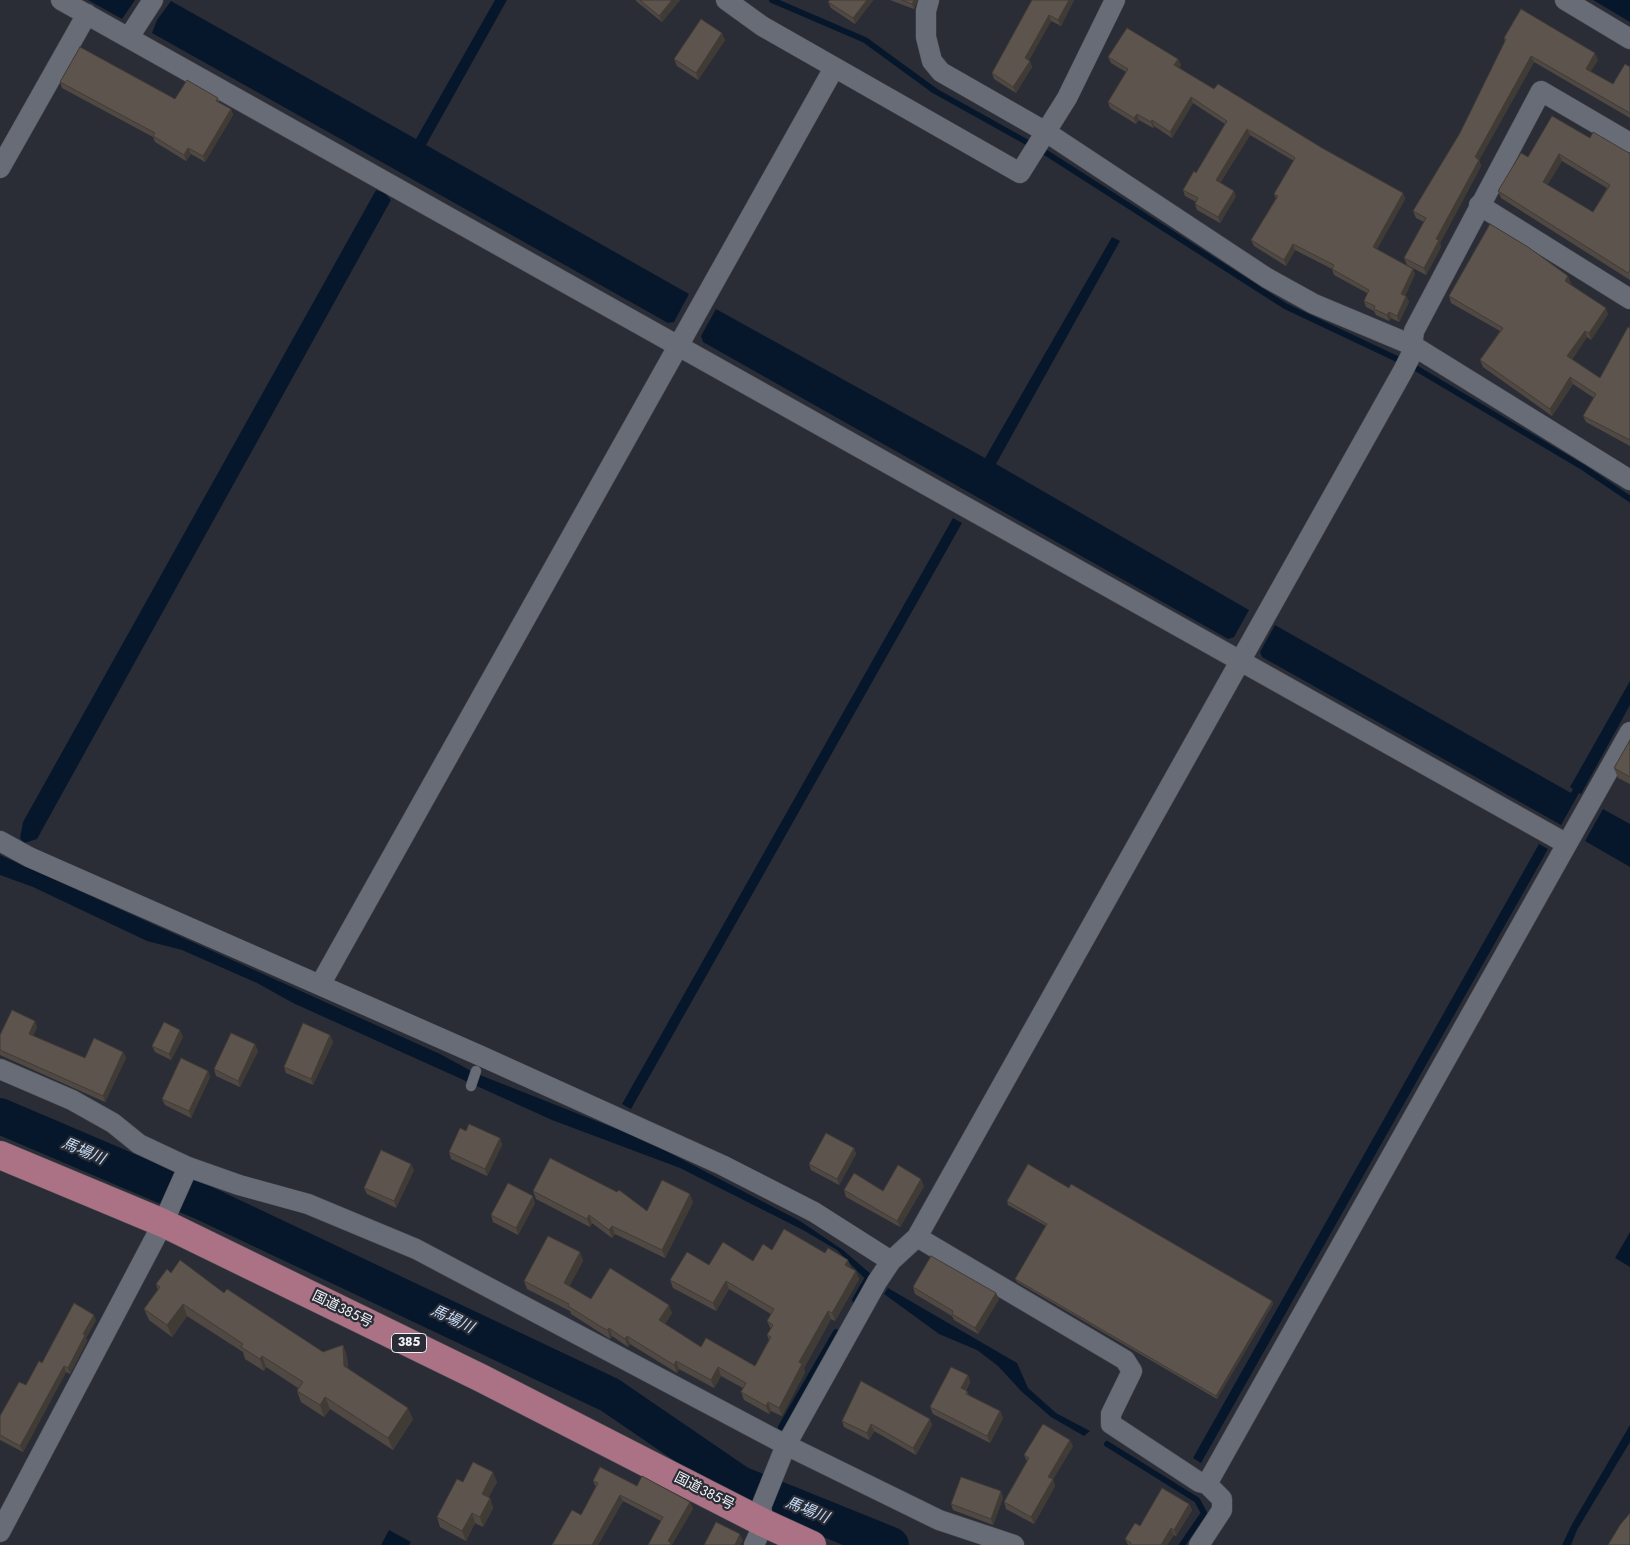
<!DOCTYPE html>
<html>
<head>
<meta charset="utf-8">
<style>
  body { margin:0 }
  canvas { display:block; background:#2a2d35 }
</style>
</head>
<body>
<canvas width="1630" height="1545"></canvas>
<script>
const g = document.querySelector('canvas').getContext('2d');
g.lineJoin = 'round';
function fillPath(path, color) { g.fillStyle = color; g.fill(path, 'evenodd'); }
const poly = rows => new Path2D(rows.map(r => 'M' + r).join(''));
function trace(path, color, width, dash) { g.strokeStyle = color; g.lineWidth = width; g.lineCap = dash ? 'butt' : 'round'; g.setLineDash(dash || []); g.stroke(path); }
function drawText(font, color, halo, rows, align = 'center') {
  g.font = font + ' Jost,"Noto Sans JP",sans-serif'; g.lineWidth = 4.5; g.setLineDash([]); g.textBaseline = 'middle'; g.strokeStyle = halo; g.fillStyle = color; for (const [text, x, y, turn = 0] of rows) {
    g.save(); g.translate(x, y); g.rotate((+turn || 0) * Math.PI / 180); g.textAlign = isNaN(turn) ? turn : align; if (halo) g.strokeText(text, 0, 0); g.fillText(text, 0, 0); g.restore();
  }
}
fillPath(poly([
  [88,0,135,0,122,19],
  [495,0,507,0,426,145,689,294,674,322,668,323,152,33,157,20,171,1,416,139],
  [1593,0,1630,0,1630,22],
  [376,190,385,193,391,200,37,839,24,843,20,838,23,822],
  [1112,237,1120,241,996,464,1249,610,1234,637,1228,639,703,342,701,336,716,309,985,458],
  [953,518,962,523,631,1109,627,1107,622,1104],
  [1275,625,1571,793,1573,789,1570,787,1630,681,1630,705,1581,794,1579,793,1561,825,1262,657,1260,652],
  [1603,809,1630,824,1630,867,1585,841],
  [1539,844,1548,849,1201,1463,1193,1458],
  [0,855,440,1054,475,1073,647,1141,800,1221,843,1250,872,1275,868,1282,837,1250,803,1230,680,1168,552,1120,293,1003,257,983,182,950,147,941,33,887,0,875],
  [1630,1232,1630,1267,1615,1258],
  [888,1288,1017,1363,1028,1388,1056,1413,1090,1431,1084,1436,1051,1417,1022,1392,998,1366,977,1350,939,1334,884,1294],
  [1630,1425,1630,1442,1577,1530,1571,1545,1562,1545,1572,1524],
  [389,1530,411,1542,409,1545,381,1545]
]), '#07172b');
trace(poly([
  [772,0,865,40,935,91,1048,154,1285,306,1414,367,1584,468,1630,499],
  [855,1300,866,1281],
  [781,1427,836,1332],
  [1107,1444,1197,1500,1204,1513,1182,1545]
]), '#07172b', 6);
trace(poly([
  [0,1116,204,1203,610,1395,740,1484,891,1545]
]), '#07172b', 36);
const service = poly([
  [471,1086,476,1071]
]);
const minor = poly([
  [61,0,1567,844],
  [726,0,762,26,1020,173,1067,98,1115,0],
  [929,0,926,11,926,37,932,61,941,72,1046,132,1267,278,1314,304,1412,345,1630,480],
  [1565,0,1630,39],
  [129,37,153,0],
  [0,168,87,14],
  [1479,205,1630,299],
  [0,841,29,857,481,1056,722,1165,814,1212,891,1261],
  [320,985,834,68],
  [0,1069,72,1100,113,1123,139,1144,188,1167,239,1185,308,1204,416,1249,786,1445,939,1520,1014,1545],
  [917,1237,1125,1360,1132,1371,1111,1414,1111,1424,1199,1482,1207,1484,1630,732],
  [0,1532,163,1223,188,1167],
  [754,1545,764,1523,761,1507,786,1445,877,1282,891,1261,917,1237,1403,371,1411,355,1414,331,1541,91,1630,143],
  [1199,1545,1222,1510,1222,1499,1207,1484]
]);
const trunk = poly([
  [0,1155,163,1223,481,1378,764,1523,812,1545]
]);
trace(service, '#484a52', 11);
trace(minor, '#484a52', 21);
trace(trunk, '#484a52', 29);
trace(service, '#686c76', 10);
trace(minor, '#686c76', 20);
trace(trunk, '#aa7284', 28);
fillPath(poly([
  [636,0,680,0,662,22,636,1],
  [873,0,855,24,831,8,828,2],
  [890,0,918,0,914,9],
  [1032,0,1074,0,1061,26,1051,21,1029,60,1032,67,1016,93,994,79,992,73],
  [1504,38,1598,60,1590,72,1613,84,1630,67,1630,118,1534,62,1479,160,1481,166,1440,243,1441,247,1426,275,1407,265,1404,258,1424,222,1416,218,1413,211,1460,133,1505,42],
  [725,40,698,80,677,66,674,59],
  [1108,57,1178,59,1181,65,1179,68,1214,89,1322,148,1403,193,1405,199,1377,249,1413,269,1415,274,1405,296,1406,296,1409,302,1399,322,1391,318,1389,321,1376,315,1374,311,1366,307,1364,301,1367,293,1334,275,1332,269,1295,250,1286,266,1254,246,1251,240,1276,198,1274,194,1294,161,1250,135,1220,183,1236,196,1220,223,1197,210,1195,204,1196,202,1185,196,1183,190,1196,173,1225,124,1193,103,1172,138,1154,126,1153,128,1139,120,1136,124,1110,108,1108,102,1126,72,1111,63],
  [60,82,175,99,218,98,219,102,231,109,233,115,205,162,191,154,186,161,155,142,153,137,62,88],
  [1590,138,1629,153,1630,152,1630,280,1501,198,1498,191,1528,157],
  [1562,161,1607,188,1593,212,1547,185],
  [1571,283,1570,284,1608,314,1591,340,1587,337,1572,359,1600,378,1630,328,1630,446,1586,422,1583,416,1594,398,1573,384,1552,416,1483,367,1480,360,1500,331,1451,303,1449,296],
  [1630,740,1630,784,1618,778,1614,768],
  [37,1027,33,1036,85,1058,123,1052,126,1058,105,1102,0,1055,0,1035],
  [330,1035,333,1042,313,1085,286,1073,284,1067],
  [183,1037,171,1060,155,1052,152,1046],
  [258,1051,240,1087,216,1076,214,1069],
  [208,1071,210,1077,191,1118,165,1105,162,1099],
  [466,1131,500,1138,502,1145,487,1176,451,1159,449,1152],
  [854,1148,856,1154,839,1185,811,1170,809,1164],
  [414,1170,396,1208,367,1194,364,1188],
  [924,1186,900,1227,846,1197,844,1190,883,1191],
  [1069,1188,1272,1301,1273,1304,1217,1399,1017,1282,1015,1279,1046,1226,1008,1205,1007,1201],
  [533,1191,647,1211,693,1202,665,1258,615,1234,612,1238,592,1223,590,1227,536,1199],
  [535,1203,518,1235,493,1222,491,1215],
  [772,1250,825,1253,851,1268,859,1279,835,1321,831,1319,804,1368,805,1372,782,1416,771,1411,769,1414,744,1400,741,1392,743,1388,721,1376,714,1388,679,1369,677,1373,630,1344,628,1347,612,1336,610,1339,571,1314,570,1311,527,1289,524,1281,580,1252,583,1261,569,1286,591,1299,672,1313,665,1324,701,1347,755,1366,769,1340,767,1335,771,1329,767,1321,771,1314,729,1289,716,1311,673,1288,670,1280,709,1265,753,1261],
  [171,1273,224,1293,323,1352,343,1345,347,1357,348,1368,413,1419,393,1450,330,1409,324,1417,301,1402,297,1391,298,1388,266,1367,264,1371,245,1359,243,1352,187,1316,172,1337,149,1320,144,1309,158,1290,156,1284],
  [913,1287,996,1293,999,1299,978,1334,954,1320,952,1316,915,1294],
  [96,1320,86,1338,87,1341,70,1374,66,1372,23,1452,0,1440,0,1416,26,1385,42,1363],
  [968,1375,970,1382,966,1391,967,1391,969,1395,1000,1411,1003,1418,990,1443,933,1414,930,1407],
  [842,1421,932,1425,916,1455,874,1431,869,1440,844,1427],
  [1073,1446,1053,1479,1055,1486,1034,1524,1006,1509,1004,1502,1027,1461,1024,1455],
  [593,1481,637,1486,690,1502,693,1509,661,1521,623,1501,598,1545,552,1545,581,1515,596,1487],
  [463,1482,497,1482,488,1498,490,1498,493,1508,483,1527,475,1523,466,1541,440,1527,437,1517],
  [1001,1491,1003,1498,993,1525,953,1510,951,1504],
  [1189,1504,1192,1510,1176,1536,1174,1535,1167,1545,1128,1545,1125,1539,1140,1526]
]), '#504842');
fillPath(poly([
  [672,0,680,0,662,22,659,16],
  [867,0,873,0,855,24,853,18],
  [914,0,918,0,914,9,912,4],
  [1069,0,1074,0,1061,26,1058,20],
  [1049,15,1051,21,1027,64,1025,58],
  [722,33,725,40,698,80,696,73],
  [1595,53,1598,60,1588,76,1586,69],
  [1531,56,1534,62,1479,160,1481,166,1440,243,1441,247,1426,275,1424,268,1436,239,1475,157],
  [1178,59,1181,65,1177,71,1174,65],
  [1030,61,1032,67,1016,93,1013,87],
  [1191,97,1193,103,1172,138,1170,132],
  [231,109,233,115,205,162,203,156],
  [1137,114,1139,120,1136,124,1134,118],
  [1152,120,1154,126,1153,128,1151,122],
  [1247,129,1250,135,1218,186,1216,180],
  [188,148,191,154,186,161,184,155],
  [1559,154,1562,161,1545,189,1543,182],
  [1234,191,1236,196,1220,223,1218,217],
  [1403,193,1405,199,1375,252,1373,247],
  [1293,244,1295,250,1286,266,1284,260],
  [1413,269,1415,274,1403,300,1401,294],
  [1568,276,1571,283,1567,288,1565,281],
  [1406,296,1409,302,1399,322,1397,316],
  [1606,308,1608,314,1591,340,1589,333],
  [1389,312,1391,318,1389,321,1387,315],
  [1585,331,1587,337,1570,363,1567,356],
  [1570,377,1573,384,1552,416,1550,409],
  [35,1021,37,1027,31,1040,29,1034],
  [180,1030,183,1037,171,1060,169,1054],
  [330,1035,333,1042,313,1085,311,1079],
  [255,1044,258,1051,240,1087,238,1081],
  [123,1052,126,1058,105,1102,103,1096],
  [208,1071,210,1077,191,1118,189,1111],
  [500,1138,502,1145,487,1176,485,1169],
  [854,1148,856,1154,839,1185,837,1179],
  [411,1164,414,1170,396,1208,394,1201],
  [921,1179,924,1186,900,1227,897,1221],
  [690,1194,693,1202,665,1258,662,1250],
  [533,1196,535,1203,518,1235,516,1228],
  [589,1215,592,1223,590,1227,587,1219],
  [612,1226,615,1234,612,1238,609,1230],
  [580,1252,583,1261,567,1291,564,1283],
  [848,1260,851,1268,845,1265],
  [856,1271,859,1279,835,1321,832,1313],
  [726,1281,729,1289,716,1311,713,1303],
  [996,1293,999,1299,978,1334,975,1328],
  [1272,1301,1273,1304,1217,1399,1216,1396],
  [183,1304,187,1316,172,1337,167,1325],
  [669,1305,672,1313,662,1328,659,1320],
  [828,1311,831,1319,804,1368,805,1372,782,1416,779,1408,799,1362],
  [94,1315,96,1320,86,1338,87,1341,70,1374,68,1368,83,1334],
  [609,1328,612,1336,610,1339,608,1330],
  [627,1336,630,1344,628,1347,625,1339],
  [343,1345,347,1357,349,1378,344,1366],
  [262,1356,266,1367,264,1371,260,1359],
  [676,1361,679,1369,677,1373,674,1365],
  [64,1366,66,1372,23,1452,20,1446],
  [718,1367,721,1376,714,1388,711,1380],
  [968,1375,970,1382,964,1395,961,1388],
  [325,1397,330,1409,324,1417,320,1405],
  [768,1402,771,1411,769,1414,766,1406],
  [408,1408,413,1419,393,1450,388,1438],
  [1000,1411,1003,1418,990,1443,987,1436],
  [930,1419,932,1425,916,1455,913,1448],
  [871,1424,874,1431,869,1440,867,1433],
  [1070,1440,1073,1446,1051,1483,1048,1477],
  [493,1472,497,1482,485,1504,482,1494],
  [1053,1479,1055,1486,1034,1524,1031,1517],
  [1001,1491,1003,1498,993,1525,991,1519],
  [620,1495,623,1501,598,1545,592,1545],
  [490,1498,493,1508,483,1527,480,1517],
  [690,1502,693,1509,672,1545,669,1545,668,1541],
  [1189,1504,1192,1510,1176,1536,1174,1530],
  [472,1513,475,1523,466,1541,462,1531],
  [1171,1528,1174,1535,1167,1545,1161,1545],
  [740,1534,743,1541,740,1545,735,1545]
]), '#413b36');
const building = poly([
  [640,0,672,0,659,16,640,0],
  [830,0,867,0,853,18,828,2,830,0],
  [902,0,914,0,912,4,902,0],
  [1032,0,1069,0,1058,20,1049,15,1025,58,1030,61,1013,87,992,73,1032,0],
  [1521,9,1595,53,1586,69,1613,84,1625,64,1630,67,1630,113,1531,56,1475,157,1479,160,1436,239,1439,240,1424,268,1404,258,1426,218,1413,211,1460,133,1506,39,1504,38,1521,9],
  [701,19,722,33,696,73,674,59,701,19],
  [1127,28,1178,59,1174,65,1214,89,1218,84,1322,148,1403,193,1373,247,1413,269,1401,294,1406,296,1397,316,1389,312,1387,315,1374,309,1375,306,1364,301,1369,290,1332,269,1334,265,1293,244,1284,260,1251,240,1278,196,1274,194,1295,158,1291,155,1247,129,1216,180,1234,191,1218,217,1195,204,1198,198,1183,190,1194,171,1196,173,1227,121,1191,97,1170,132,1152,120,1151,122,1137,114,1134,118,1108,102,1128,69,1108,57,1127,28],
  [80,47,175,99,187,80,218,98,216,101,231,109,203,156,188,148,184,155,153,136,155,133,60,82,80,47],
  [1552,116,1590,138,1593,132,1629,153,1630,152,1630,270,1628,273,1498,191,1521,153,1528,157,1552,116],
  [1559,154,1610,185,1593,212,1543,182,1559,154],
  [1490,224,1528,247,1568,276,1565,281,1606,308,1589,333,1585,331,1567,356,1600,378,1628,327,1630,328,1630,440,1583,416,1596,394,1570,377,1550,409,1480,360,1503,328,1449,296,1490,224],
  [1630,740,1630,777,1614,768,1630,740],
  [12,1010,35,1021,29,1034,85,1058,94,1038,123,1052,103,1096,0,1050,0,1035,12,1010],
  [164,1022,180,1030,169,1054,152,1046,164,1022],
  [303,1023,330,1035,311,1079,284,1067,303,1023],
  [231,1033,255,1044,238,1081,214,1069,231,1033],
  [181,1058,208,1071,189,1111,162,1099,181,1058],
  [469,1124,500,1138,485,1169,449,1152,460,1128,466,1131,469,1124],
  [826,1133,854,1148,837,1179,809,1164,826,1133],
  [381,1150,411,1164,394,1201,364,1188,381,1150],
  [550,1158,617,1192,619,1190,647,1211,662,1180,690,1194,662,1250,612,1226,609,1230,589,1215,587,1219,533,1191,550,1158],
  [1028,1164,1069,1188,1071,1184,1272,1301,1216,1396,1015,1279,1047,1224,1007,1201,1028,1164],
  [898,1165,921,1179,897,1221,844,1190,854,1173,883,1191,898,1165],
  [508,1183,533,1196,516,1228,491,1215,508,1183],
  [784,1229,825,1253,828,1248,848,1260,845,1265,856,1271,832,1313,828,1311,799,1362,802,1364,779,1408,768,1402,766,1406,741,1392,746,1383,718,1367,711,1380,676,1361,674,1365,627,1336,625,1339,609,1328,608,1330,603,1328,568,1306,569,1304,524,1281,548,1236,580,1252,564,1283,591,1299,610,1268,669,1305,659,1320,701,1347,706,1338,755,1366,771,1337,767,1335,773,1325,767,1321,774,1309,726,1281,713,1303,670,1280,687,1252,709,1265,723,1242,753,1261,763,1244,772,1250,784,1229],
  [931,1256,996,1293,975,1328,952,1314,953,1311,913,1287,931,1256],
  [180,1260,224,1293,227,1289,323,1352,343,1345,344,1366,408,1408,388,1438,325,1397,320,1405,297,1391,303,1382,262,1356,260,1359,241,1347,243,1344,183,1304,167,1325,144,1309,160,1287,156,1284,167,1269,171,1273,180,1260],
  [74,1303,94,1315,83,1334,85,1335,68,1368,64,1366,20,1446,0,1435,0,1416,19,1382,26,1385,39,1361,42,1363,74,1303],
  [951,1367,968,1375,961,1388,967,1391,966,1394,1000,1411,987,1436,930,1407,951,1367],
  [861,1381,930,1419,913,1448,871,1424,867,1433,842,1421,861,1381],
  [1043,1424,1070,1440,1048,1477,1053,1479,1031,1517,1004,1502,1029,1458,1024,1455,1043,1424],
  [473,1462,493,1472,482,1494,490,1498,480,1517,472,1513,462,1531,437,1517,457,1479,463,1482,473,1462],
  [600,1467,637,1486,642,1476,690,1502,668,1541,671,1543,670,1545,648,1545,663,1517,620,1495,592,1545,552,1545,572,1510,581,1515,598,1483,593,1481,600,1467],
  [961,1477,1001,1491,991,1519,951,1504,961,1477],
  [1162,1488,1189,1504,1174,1530,1171,1528,1161,1545,1130,1545,1131,1543,1125,1539,1135,1523,1140,1526,1162,1488],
  [1630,1513,1630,1545,1608,1545,1620,1525,1630,1513],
  [716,1522,740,1534,735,1545,704,1545,716,1522]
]);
fillPath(building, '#5d544d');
trace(building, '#413b36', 1);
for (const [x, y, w] of [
  [409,1343,35]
]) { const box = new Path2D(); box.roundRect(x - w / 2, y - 9.5, w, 19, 4); g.fillStyle = '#2a2d35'; g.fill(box); trace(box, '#f1f3f9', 1); }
drawText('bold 12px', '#f1f3f9', null, [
  ["385",409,1343]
]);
drawText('14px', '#f1f3f9', '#2a2d35', [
  ["国道385号",342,1310,26],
  ["国道385号",704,1492,27]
]);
drawText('italic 15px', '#c7ddf9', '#2a2d35', [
  ["馬場川",83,1152,23],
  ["馬場川",452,1320,25],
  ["馬場川",807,1511,22]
]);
</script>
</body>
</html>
